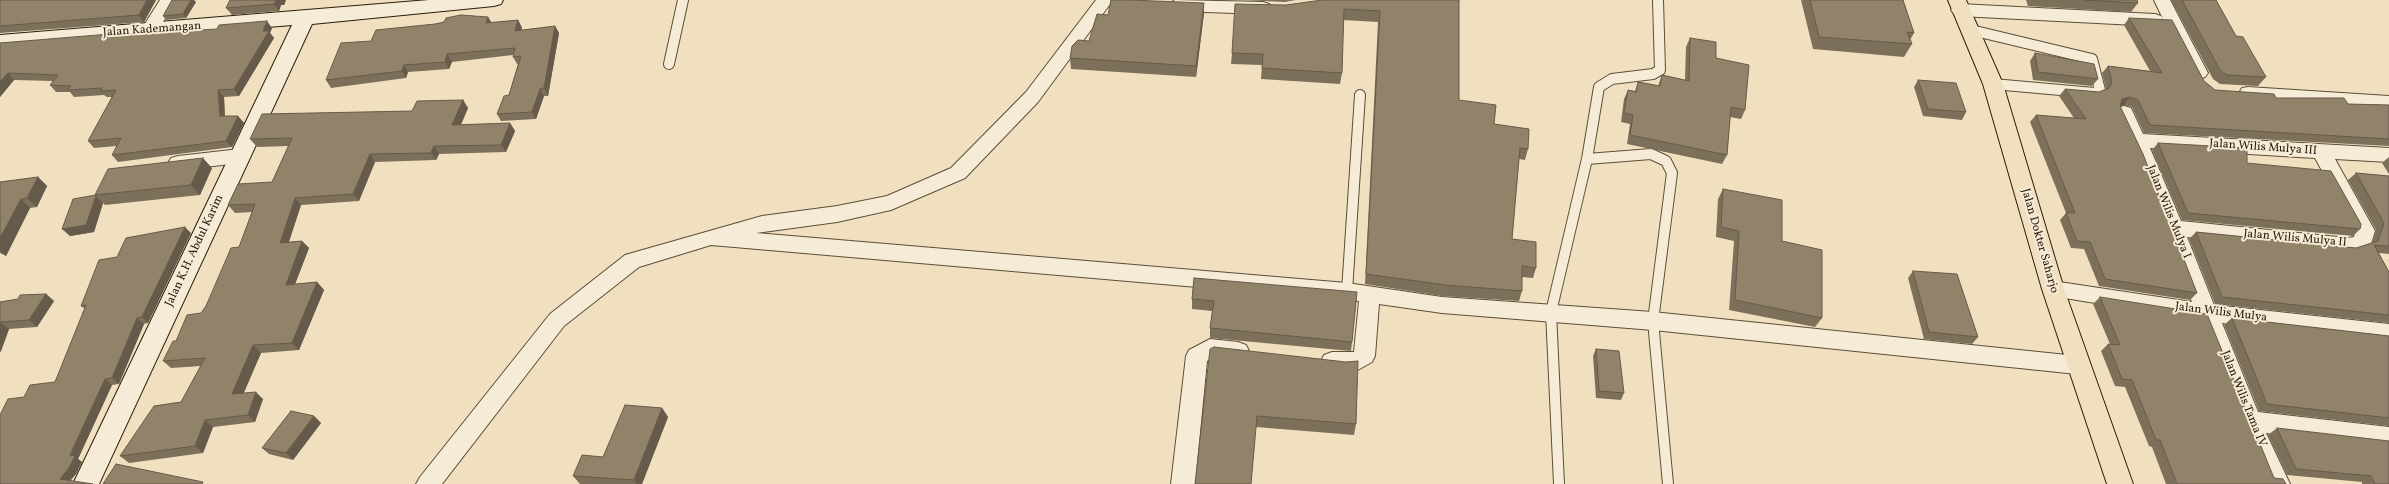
<!DOCTYPE html>
<html>
<head>
<meta charset="utf-8">
<style>
  body { margin:0 }
  canvas { display:block; background:#f1e0c0 }
</style>
</head>
<body>
<canvas width="2389" height="484"></canvas>
<script>
const g = document.querySelector('canvas').getContext('2d');
g.lineJoin = 'round';
const poly = rows => new Path2D(rows.map(r => 'M' + r).join(''));
function trace(path, color, width, dash) { g.strokeStyle = color; g.lineWidth = width; g.lineCap = dash ? 'butt' : 'round'; g.setLineDash(dash || []); g.stroke(path); }
function fillPath(path, color) { g.fillStyle = color; g.fill(path, 'evenodd'); }
function drawText(font, color, halo, rows, align = 'center') {
  g.font = font + ' Vollkorn,serif'; g.lineWidth = 4; g.setLineDash([]); g.textBaseline = 'middle'; g.strokeStyle = halo; g.fillStyle = color; for (const [text, x, y, turn = 0] of rows) {
    g.save(); g.translate(x, y); g.rotate((+turn || 0) * Math.PI / 180); g.textAlign = isNaN(turn) ? turn : align; if (halo) g.strokeText(text, 0, 0); g.fillText(text, 0, 0); g.restore();
  }
}
const lane = poly([
  [1971,30,2092,59,2100,90,2094,93,1993,84],
  [669,64,683,0],
  [1587,159,1651,154,1666,161,1672,173,1653,321,1668,484],
  [1347,291,1360,95],
  [1559,484,1551,312,1587,159,1599,87,1612,79,1653,74,1660,70,1658,0]
]);
const street = poly([
  [160,0,176,0,156,34,150,36,144,34,141,30,160,0],
  [1096,0,1113,0,1038,102,965,178,891,210,837,222,756,233,1347,283,1442,297,1653,312,2077,356,2085,359,2088,365,2085,371,2077,374,1653,330,1442,313,1379,304,1375,356,1372,362,1356,371,1332,370,1324,367,1321,361,1324,355,1332,352,1354,352,1359,301,711,245,639,267,564,326,442,484,416,484,420,477,550,314,625,255,762,216,837,206,887,196,951,168,1026,92,1096,0],
  [1175,0,1263,2,1269,4,1272,8,1269,12,1263,14,1177,11,1171,9,1168,5,1175,0],
  [2154,0,2170,0,2208,73,2205,77,2199,79,2193,77,2164,20,2161,24,2155,26,1960,16,1954,14,1951,10,1954,6,1960,4,2155,14,2161,16,2163,19,2154,0],
  [2248,87,2389,96,2389,108,2242,98,2239,93,2242,88,2248,87],
  [2124,106,2131,108,2143,134,2389,148,2389,162,2335,159,2375,231,2370,247,2348,254,2187,237,2214,305,2389,324,2389,342,2222,323,2258,412,2389,427,2389,447,2266,433,2290,484,2266,484,2239,421,2200,320,2046,295,2043,289,2046,283,2053,281,2192,302,2138,161,2115,113,2117,108,2124,106],
  [2150,148,2315,158,2355,231,2354,237,2348,238,2181,221,2150,148],
  [240,149,247,151,249,156,247,161,240,163,178,170,171,168,168,163,171,158,178,156,240,149],
  [1210,339,1238,342,1246,345,1249,351,1246,357,1238,360,1213,357,1207,361,1195,484,1171,484,1186,356,1189,350,1210,339]
]);
const secondary = poly([
  [429,0,503,0,501,4,494,6,312,24,99,484,73,484,292,25,0,49,0,35,429,0]
]);
const highway = poly([
  [1948,0,1966,0,2003,84,2064,289,2133,484,2107,484,2042,289,1983,84,1948,0]
]);
trace(lane, '#5c4e39', 12);
trace(street, '#5c4e39', 2);
trace(secondary, '#2a1d0c', 2);
trace(highway, '#2a1d0c', 2);
trace(lane, '#f6ebd6', 10);
fillPath(street, '#f6ebd6');
fillPath(secondary, '#f6ebd6');
fillPath(highway, '#f1e0c0');
fillPath(poly([
  [0,0,156,0,144,22,0,33],
  [230,0,286,0,284,5,281,5,279,11,232,15,226,8],
  [1241,0,1296,0,1285,2],
  [1459,0,1459,100,1528,149,1525,160,1519,159,1512,239,1536,268,1533,278,1522,277,1522,291,1519,301,1442,296,1365,284,1378,22,1343,20,1342,73,1340,84,1261,79,1262,65,1231,64,1232,53,1286,5],
  [1801,0,1903,0,1914,33,1910,40,1912,44,1904,57,1813,49],
  [2026,0,2137,0,2138,3,2131,12,2028,6],
  [2171,0,2216,0,2236,36,2266,77,2258,86,2220,84,2213,79],
  [196,2,186,18,166,20,163,16],
  [1204,13,1196,77,1071,69,1070,58,1089,41,1108,15],
  [488,17,492,23,518,20,522,28,521,30,555,26,559,33,548,96,544,96,536,119,501,121,497,114,509,95,518,64,517,64,513,57,513,55,452,62,449,69,408,72,406,78,331,88,326,80,371,41,444,22],
  [2129,18,2204,81,2215,90,2276,98,2348,104,2389,105,2389,146,2144,133,2132,107,2124,105,2120,106,2197,293,2190,300,2099,286,2084,249,2071,248,2060,220,2066,213,2030,122,2036,115,2074,118,2059,96,2065,89,2099,92,2106,89,2102,73,2108,66,2150,71,2124,25],
  [272,28,270,33,274,38,239,96,224,97,225,116,238,116,244,123,232,147,118,162,112,155,117,146,94,148,88,141,112,97,107,97,104,95,74,97,70,92,56,92,50,85,53,81,14,80,0,97,0,42,0,43,173,32],
  [1690,38,1716,58,1745,110,1741,119,1730,117,1727,155,1722,164,1627,144,1630,124,1621,122,1624,99,1628,90,1635,91,1638,82,1658,86,1662,75,1685,80,1686,47],
  [2035,53,2098,79,2092,86,2033,80,2030,61],
  [1918,80,1966,112,1962,120,1923,116,1914,87],
  [463,100,468,108,461,125,510,123,515,131,506,152,439,154,436,160,375,162,359,201,301,205,289,242,302,241,309,248,295,284,317,282,324,290,299,350,261,353,243,393,263,399,255,422,213,427,203,453,129,463,120,456,181,402,201,366,171,368,163,361,176,341,201,313,206,306,239,247,252,212,235,213,228,205,272,182,289,146,257,147,250,139,412,111],
  [2158,143,2247,163,2360,229,2353,236,2182,220,2152,150],
  [2389,157,2389,174,2382,163],
  [212,168,200,195,105,205,103,203,94,232,70,236,96,195,95,195],
  [2356,173,2389,176,2389,254,2379,253,2389,272,2389,323,2215,304,2189,239,2196,232,2356,248,2372,243,2376,230,2348,180],
  [38,177,47,186,37,207,30,208,6,256,0,253,0,182],
  [1723,189,1822,318,1815,327,1729,310,1734,241,1716,237,1718,199],
  [191,233,148,323,144,324,119,384,112,385,78,459,82,462,76,474,71,480,0,484,24,397,55,382,85,309,81,306,117,257],
  [1913,271,1978,337,1972,344,1924,339,1908,278],
  [1194,278,1352,342,1351,351,1210,338,1210,328,1212,311,1192,309,1192,299],
  [46,294,54,301,37,327,9,329,1,351,0,352,0,302],
  [2100,297,2274,478,2286,484,2166,484,2152,447,2149,446,2125,387,2115,386,2101,351,2108,344,2110,344,2093,304],
  [2232,318,2389,336,2389,426,2259,411,2224,325],
  [1214,347,1356,424,1354,435,1256,427],
  [1596,349,1624,393,1621,400,1596,398,1593,356],
  [662,408,668,417,642,484,580,484,573,476,603,457],
  [314,416,321,423,293,460,269,454,262,448],
  [2277,428,2389,484,2362,484,2362,482,2287,475,2268,435]
]), '#7d705b');
fillPath(poly([
  [147,0,156,0,144,22,139,15],
  [191,0,194,0,196,2,186,18,183,14],
  [276,0,286,0,284,5,281,5,279,11,274,4],
  [1204,3,1204,13,1196,77,1196,66],
  [488,17,492,24,486,23],
  [518,20,522,28,519,38,515,31],
  [267,21,272,28,270,33,274,38,239,96,234,89,263,31],
  [555,26,559,33,548,96,544,88],
  [447,54,452,62,449,69,445,62],
  [404,65,408,72,406,78,402,71],
  [8,73,14,80,0,97,0,82],
  [540,89,544,96,536,119,532,112],
  [218,90,224,97,225,123,220,116],
  [2130,97,2124,105,2117,107,2122,99],
  [463,100,468,108,457,133,452,125],
  [238,116,244,123,232,147,226,141],
  [510,123,515,131,506,152,501,145],
  [434,146,439,154,436,160,431,153],
  [370,154,375,162,359,201,353,194],
  [203,158,212,168,200,195,191,185],
  [38,177,47,186,37,207,27,198],
  [96,196,103,203,94,232,70,236,62,229],
  [295,198,301,205,286,250,280,243],
  [21,199,30,208,6,256,0,251,0,238],
  [185,227,191,233,148,323,142,317],
  [302,241,309,248,292,292,286,285],
  [317,282,324,290,299,350,292,343],
  [46,294,54,301,37,327,29,320],
  [137,318,144,324,119,384,112,378],
  [0,322,9,329,1,351,0,352],
  [253,345,261,353,240,402,232,394],
  [105,379,112,385,78,459,82,462,76,474,67,484,60,479],
  [256,392,263,399,255,422,248,415],
  [662,408,668,417,642,484,636,484,634,480],
  [314,416,321,423,293,460,286,453],
  [205,420,213,427,203,453,195,446]
]), '#665b4a');
const building = poly([
  [0,0,147,0,139,15,0,26,0,0],
  [172,0,191,0,183,14,163,16,172,0],
  [230,0,276,0,274,4,226,8,230,0],
  [1111,0,1130,0,1204,3,1196,66,1070,58,1072,46,1078,40,1089,41,1097,14,1108,15,1111,0],
  [1322,0,1459,0,1459,100,1496,105,1494,124,1529,129,1528,149,1520,148,1512,239,1536,242,1536,268,1522,266,1522,291,1445,285,1366,274,1380,11,1344,9,1342,73,1262,68,1263,54,1232,53,1235,4,1286,5,1322,0],
  [1810,0,1903,0,1914,33,1907,32,1912,44,1819,37,1810,0],
  [2085,0,2137,0,2138,3,2085,0],
  [2182,0,2216,0,2236,36,2243,37,2266,77,2227,75,2220,70,2182,0],
  [461,15,488,17,486,23,518,20,515,31,555,26,544,88,540,89,532,112,497,114,504,96,509,95,521,56,513,57,515,48,447,54,445,62,404,65,402,71,326,80,341,43,371,41,376,30,435,24,444,22,446,18,461,15],
  [2129,18,2172,20,2204,81,2215,90,2274,94,2276,98,2344,98,2348,104,2389,105,2389,139,2150,125,2138,100,2130,97,2122,99,2120,106,2143,154,2197,293,2105,279,2090,242,2077,241,2066,213,2075,213,2036,115,2086,119,2065,89,2099,92,2109,88,2112,83,2108,66,2162,73,2129,18],
  [267,21,263,31,269,31,234,89,218,90,220,116,238,116,226,141,112,155,121,138,88,141,116,90,101,91,102,88,67,90,71,86,50,85,58,75,8,73,0,82,0,43,171,29,169,32,217,29,219,25,267,21],
  [1690,38,1716,42,1716,58,1749,65,1745,110,1731,107,1727,155,1630,135,1633,115,1624,113,1628,90,1636,92,1638,82,1660,86,1662,75,1689,81,1690,38],
  [2035,53,2094,64,2098,79,2038,72,2035,53],
  [1918,80,1956,83,1966,112,1928,109,1918,80],
  [463,100,452,125,510,123,501,145,434,146,431,153,370,154,353,194,295,198,280,243,302,241,286,285,317,282,292,343,253,345,232,394,256,392,248,415,205,420,195,446,120,456,154,406,181,402,205,358,163,361,173,341,176,341,187,315,201,313,206,306,231,248,239,247,255,204,228,205,238,184,272,182,292,138,250,139,262,114,412,111,417,101,463,100],
  [2158,143,2247,148,2247,163,2331,171,2361,224,2360,229,2188,213,2158,143],
  [203,158,191,185,95,195,108,169,203,158],
  [2356,173,2389,176,2389,246,2374,245,2389,272,2389,315,2222,297,2196,232,2356,248,2378,241,2384,223,2356,173],
  [38,177,27,198,21,199,0,238,0,182,38,177],
  [1723,189,1782,200,1782,241,1822,250,1822,318,1735,300,1739,231,1721,227,1723,189],
  [96,195,96,196,86,225,62,229,73,199,96,195],
  [185,227,142,317,137,318,112,378,105,379,70,455,75,456,69,468,60,479,93,484,0,484,0,415,8,399,24,397,30,385,55,382,86,305,81,306,99,260,117,257,126,238,185,227],
  [1913,271,1957,274,1978,337,1929,332,1913,271],
  [1194,278,1357,292,1352,342,1210,328,1214,301,1192,299,1194,278],
  [46,294,29,320,0,322,0,302,18,299,20,295,46,294],
  [2100,297,2207,314,2274,478,2283,479,2286,484,2177,484,2160,440,2156,440,2132,380,2122,379,2108,344,2120,345,2100,297],
  [2232,318,2389,336,2389,418,2267,404,2232,318],
  [1214,347,1346,362,1358,361,1356,424,1257,416,1251,484,1195,484,1210,349,1214,347],
  [1596,349,1619,351,1624,393,1599,391,1596,349],
  [625,405,662,408,634,480,573,476,582,455,603,457,625,405],
  [291,411,314,416,286,453,262,448,291,411],
  [2277,428,2389,441,2389,484,2375,484,2371,476,2296,469,2277,428],
  [116,464,203,482,202,484,103,484,116,464]
]);
fillPath(building, '#91826a');
trace(building, '#665b4a', 1);
drawText('12px', '#2a1d0c', '#f6ebd6', [
  ["Jalan Kademangan",152,30,-4],
  ["Jalan Wilis Mulya III",2263,148,4],
  ["Jalan Wilis Mulya I",2168,212,68],
  ["Jalan Wilis Mulya II",2295,239,5],
  ["Jalan Dokter Saharjo",2039,241,74],
  ["Jalan K.H. Abdul Karim",195,251,-65],
  ["Jalan Wilis Mulya",2221,313,7],
  ["Jalan Wilis Tama IV",2243,399,68]
]);
</script>
</body>
</html>
